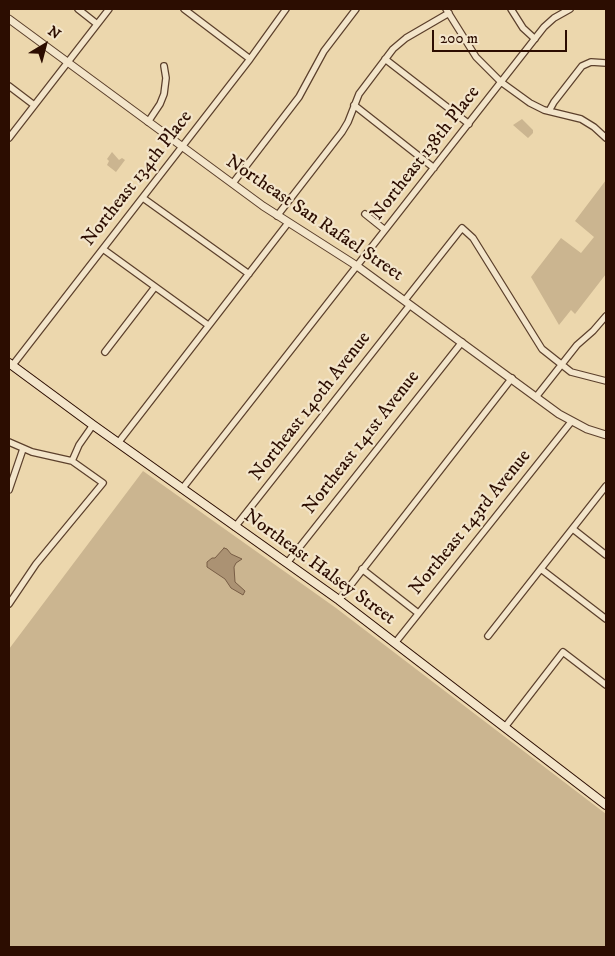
<!DOCTYPE html>
<html>
<head>
<meta charset="utf-8">
<style>
  body { margin:0 }
  #map { position:relative; width:615px; height:956px; overflow:hidden; background:#ecd7ad; font-family:"IM FELL DW Pica",serif }
  canvas { display:block }
  .frame { position:absolute; inset:0; border:10px solid #2c0d01; pointer-events:none }
  .north { position:absolute; left:20px; top:20px; width:50px; height:50px; -webkit-text-stroke:4px #f3e5ca; paint-order:stroke; rotate:37deg; font-size:14px; font-weight:700; line-height:20px; text-align:center; color:#2c0d01 }
  .north::after { content:''; display:block; margin:auto; width:18px; height:22px; background:#2c0d01; clip-path:polygon(50% 0,100% 100%,50% 72%,0 100%) }
  .scale { position:absolute; left:432px; top:30px; width:135px; height:22px; box-sizing:border-box; border:2px solid #2c0d01; border-top:0; padding-left:6px; font-size:15px; line-height:18px; white-space:nowrap; color:#2c0d01; -webkit-text-stroke:4px #f3e5ca; paint-order:stroke }
</style>
</head>
<body>
<div id="map">
<canvas width="615" height="956"></canvas>
<div class="frame"></div>
<div class="north">N</div>
<div class="scale">200 m</div>
</div>
<script>
const g = document.querySelector('canvas').getContext('2d');
g.lineJoin = 'round';
function fillPath(path, color) { g.fillStyle = color; g.fill(path, 'evenodd'); }
const poly = rows => new Path2D(rows.map(r => 'M' + r).join(''));
function trace(path, color, width, dash) { g.strokeStyle = color; g.lineWidth = width; g.lineCap = dash ? 'butt' : 'round'; g.setLineDash(dash || []); g.stroke(path); }
function drawText(font, color, halo, rows, align = 'center') {
  g.font = font + ' "IM FELL DW Pica",serif'; g.lineWidth = 4.5; g.setLineDash([]); g.textBaseline = 'middle'; g.strokeStyle = halo; g.fillStyle = color; for (const [text, x, y, turn = 0] of rows) {
    g.save(); g.translate(x, y); g.rotate((+turn || 0) * Math.PI / 180); g.textAlign = isNaN(turn) ? turn : align; if (halo) g.strokeText(text, 0, 0); g.fillText(text, 0, 0); g.restore();
  }
}
fillPath(poly([
  [522,119,533,130,533,133,528,138,513,125],
  [112,152,119,160,122,158,125,160,116,172,107,165,109,161,107,159],
  [606,180,606,274,575,314,571,310,559,325,531,277,561,238,581,253,594,237,575,221],
  [143,471,336,608,606,814,606,947,9,947,9,649]
]), '#cbb590');
const water = poly([
  [224,548,227,549,231,554,242,559,236,563,234,567,235,582,245,591,243,595,231,588,225,579,207,567,207,562,212,558,215,558,224,548]
]);
fillPath(water, '#ab9273');
trace(water, '#785d45', 1);
const minor = poly([
  [78,9,97,24],
  [184,9,250,59],
  [446,9,476,57,501,82,530,103,544,110,581,119,594,127,606,138],
  [511,9,523,28,535,39],
  [385,59,469,124],
  [9,86,34,105],
  [354,105,434,168],
  [549,111,554,102,582,66,591,62,606,63],
  [148,122,160,104,164,94,166,78,164,66],
  [9,138,109,9],
  [233,183,299,97,324,51,356,9],
  [143,198,249,274],
  [365,214,385,230],
  [277,216,342,132,348,122,359,94,393,49,406,38,449,13],
  [103,249,208,325],
  [405,300,462,228,473,238,542,349,571,372,606,381],
  [105,352,155,287],
  [12,366,250,59,286,9],
  [536,397,577,345,593,331,606,316],
  [9,442,32,452,72,461,103,483,36,564,9,604],
  [118,443,288,223],
  [72,461,79,445,93,425],
  [182,489,544,27,554,18,570,9],
  [9,490,23,449],
  [235,527,410,305],
  [573,529,606,555],
  [287,563,462,342],
  [362,569,418,613],
  [541,569,606,619],
  [339,600,512,378],
  [488,636,606,486],
  [395,643,571,422],
  [505,727,563,652,606,685]
]);
const tertiary = poly([
  [9,19,263,206,357,266,559,414,587,429,606,435]
]);
const secondary = poly([
  [9,363,93,425,339,600,606,805]
]);
trace(minor, '#5c402c', 8);
trace(tertiary, '#5c402c', 9);
trace(secondary, '#2c0d01', 10);
trace(minor, '#f3e5ca', 5.5);
trace(tertiary, '#f3e5ca', 7);
trace(secondary, '#f3e5ca', 8);
drawText('19px', '#2c0d01', '#f3e5ca', [
  ["Northeast 138th Place",426,154,-52],
  ["Northeast 134th Place",138,179,-52],
  ["Northeast San Rafael Street",314,219,34],
  ["Northeast 140th Avenue",311,407,-52],
  ["Northeast 141st Avenue",362,443,-52],
  ["Northeast 143rd Avenue",471,523,-51],
  ["Northeast Halsey Street",319,568,36]
]);
</script>
</body>
</html>
